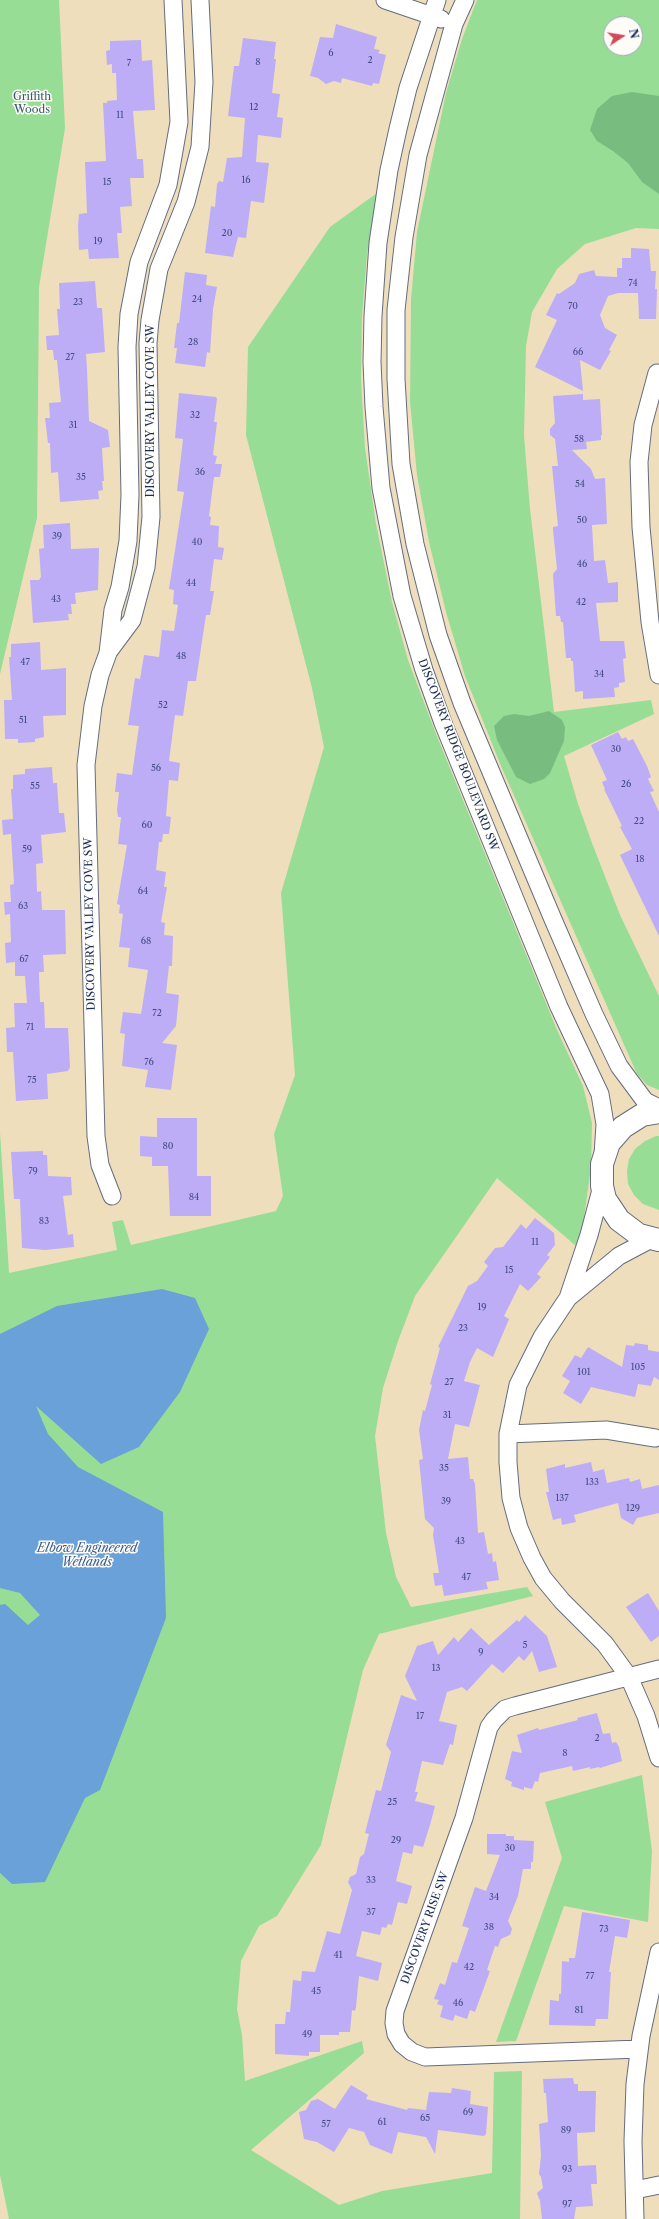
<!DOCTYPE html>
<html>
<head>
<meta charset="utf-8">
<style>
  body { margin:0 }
  #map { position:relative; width:659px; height:2219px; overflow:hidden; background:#eedebc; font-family:"Libre Caslon Text",serif }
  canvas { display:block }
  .north { position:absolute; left:603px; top:16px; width:40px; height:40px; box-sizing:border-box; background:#fdfcf7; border:1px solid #a3aaba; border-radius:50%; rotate:78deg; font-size:11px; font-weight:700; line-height:16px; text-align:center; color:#1b2f5e }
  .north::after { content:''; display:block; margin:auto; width:14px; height:18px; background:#d1495b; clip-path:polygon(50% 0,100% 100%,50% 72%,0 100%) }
</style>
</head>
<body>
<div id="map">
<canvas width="659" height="2219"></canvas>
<div class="north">N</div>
</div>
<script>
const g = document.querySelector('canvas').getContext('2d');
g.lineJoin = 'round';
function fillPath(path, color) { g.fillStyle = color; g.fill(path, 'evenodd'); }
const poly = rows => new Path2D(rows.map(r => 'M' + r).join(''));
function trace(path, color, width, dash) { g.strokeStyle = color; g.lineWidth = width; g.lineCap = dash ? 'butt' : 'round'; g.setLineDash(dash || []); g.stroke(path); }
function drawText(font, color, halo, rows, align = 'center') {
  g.font = font + ' "Libre Caslon Text",serif'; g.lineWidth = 3; g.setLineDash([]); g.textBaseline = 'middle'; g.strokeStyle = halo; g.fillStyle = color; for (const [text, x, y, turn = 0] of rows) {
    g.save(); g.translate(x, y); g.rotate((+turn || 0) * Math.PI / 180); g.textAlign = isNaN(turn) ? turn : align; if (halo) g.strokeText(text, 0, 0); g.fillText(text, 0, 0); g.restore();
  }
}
fillPath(poly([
  [0,0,59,0,65,128,39,287,37,518,0,674],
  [477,0,659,0,659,229,636,228,585,244,557,269,532,312,526,346,524,436,530,509,554,712,651,700,654,714,564,756,578,804,592,843,620,915,659,996,659,1090,647,1085,637,1074,501,766,465,676,446,612,429,542,417,475,410,402,411,300,417,232,446,93,462,39],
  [611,24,635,24,635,48,611,48],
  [377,193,367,254,362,317,361,379,365,448,376,524,392,602,408,660,436,734,557,1030,583,1086,592,1123,591,1167,583,1225,576,1246,497,1178,415,1296,398,1341,383,1388,375,1436,386,1533,396,1577,411,1607,527,1587,533,1596,379,1634,363,1670,321,1845,277,1916,259,1926,241,1961,237,2009,242,2035,245,2081,362,2041,364,2053,251,2150,339,2205,382,2191,492,2173,494,2072,522,2071,520,2219,9,2219,0,2175,0,1132,9,1273,117,1250,112,1222,123,1220,131,1245,276,1211,283,1196,274,1134,295,1075,281,893,324,747,312,688,246,435,248,347,330,227],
  [656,1136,659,1136,659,1210,643,1204,634,1195,628,1184,627,1171,629,1159,635,1149,645,1141],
  [642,1775,652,1851,648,1922,564,1906,516,2041,496,2042,562,1858,545,1802]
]), '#97dd96');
fillPath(poly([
  [632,92,659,96,659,194,642,182,628,163,613,151,597,141,590,130,597,109,612,96],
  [549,711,562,720,565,727,564,741,550,773,544,779,530,784,516,777,497,740,494,726,504,716,514,714,529,716]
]), '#79bc7f');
fillPath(poly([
  [162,1289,195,1298,209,1329,180,1392,139,1447,101,1464,36,1406,48,1434,78,1467,163,1512,166,1618,100,1790,85,1798,45,1882,12,1884,0,1873,0,1605,5,1604,28,1625,40,1615,20,1593,0,1588,0,1334,57,1306]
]), '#69a1d8');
fillPath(poly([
  [336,24,377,37,374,49,380,50,378,53,386,55,379,84,373,83,372,86,342,78,341,83,334,81,326,84,318,78,310,76,320,37,333,38],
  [243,38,276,42,274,59,276,59,272,93,280,94,277,117,283,118,281,138,258,135,256,162,269,163,264,203,251,201,246,238,238,237,233,257,205,253,211,206,215,207,217,184,219,181,223,182,227,158,242,157,245,118,228,116,234,66,239,66],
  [141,40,142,61,152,60,155,110,133,111,137,159,143,159,144,178,130,178,132,206,120,207,122,233,117,233,119,258,89,259,88,249,79,250,78,226,79,214,87,213,85,162,106,161,103,103,107,103,107,101,117,100,116,73,112,73,112,64,107,65,106,51,110,50,110,41],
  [631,248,649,249,651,271,656,271,655,289,657,289,656,319,639,319,638,293,618,293,608,296,600,315,605,328,617,335,609,350,611,351,600,370,580,360,583,391,535,367,557,320,546,315,557,293,559,294,575,283,579,274,594,270,596,276,617,277,617,268,622,268,622,258,631,258],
  [185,272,207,275,206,285,217,287,213,309,210,353,207,352,205,367,175,363,177,348,174,348,177,323,179,323],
  [95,281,97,308,102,308,105,352,86,354,87,369,89,421,108,430,110,447,102,448,104,481,102,481,103,490,98,491,99,499,60,502,58,472,51,473,50,443,48,443,45,418,50,418,49,403,61,402,57,360,54,360,53,350,47,350,46,336,59,335,57,309,60,309,59,283],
  [179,393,216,397,217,399,214,422,217,422,213,455,217,456,215,464,222,464,220,477,214,477,209,516,211,517,210,525,219,526,218,547,224,548,222,560,214,559,210,591,214,591,210,615,206,615,196,681,188,681,183,716,175,715,169,761,180,763,178,781,169,780,166,816,171,817,169,834,163,834,162,842,159,842,156,870,166,872,164,887,167,887,161,922,165,923,164,935,173,936,172,966,169,966,166,993,179,995,176,1026,162,1043,177,1045,171,1090,145,1087,148,1070,122,1066,125,1034,120,1033,123,1012,141,1014,148,970,128,967,130,948,119,947,123,914,119,913,120,905,117,904,127,845,118,844,121,817,118,817,117,810,119,792,115,792,117,773,132,775,139,726,128,725,135,678,140,679,144,655,159,657,162,630,174,631,178,605,173,604,174,590,169,589,184,492,177,491,183,439,175,438],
  [583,394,583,400,600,399,602,435,601,435,601,440,586,442,587,449,572,450,591,469,595,479,605,478,607,524,592,525,594,561,605,560,608,583,618,582,618,602,596,603,600,641,624,641,626,658,623,659,625,682,619,683,619,687,614,688,615,697,583,699,583,691,575,692,573,661,571,661,571,658,566,658,563,622,561,622,560,616,556,616,553,574,557,569,553,530,553,527,558,526,552,466,558,466,555,439,550,435,550,429,555,423,553,396],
  [70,523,71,549,99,548,98,590,75,593,76,604,71,604,72,614,68,614,69,620,33,623,30,580,39,580,41,577,39,549,44,548,43,525],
  [40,642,41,670,66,668,66,715,43,716,44,737,35,739,35,742,18,743,18,739,5,739,4,700,12,700,9,657,11,657,11,644],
  [618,732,622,739,626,737,628,741,633,739,647,766,651,777,648,779,654,791,650,792,659,812,659,936,620,855,632,849,620,827,622,826,604,789,605,789,602,782,607,780,591,745],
  [52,767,53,783,57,783,59,813,64,813,66,832,41,835,43,863,36,864,37,892,41,891,42,910,65,910,66,954,43,955,44,972,39,972,39,975,40,1002,44,1002,45,1028,68,1028,70,1067,68,1071,47,1074,48,1099,16,1101,13,1052,7,1052,6,1028,15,1027,14,1003,27,1003,25,976,15,976,15,962,6,963,5,943,11,942,10,914,5,915,4,902,11,902,10,885,14,884,11,834,3,835,2,820,13,819,11,789,13,789,13,775,25,774,25,769],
  [157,1118,197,1118,197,1176,211,1176,211,1216,170,1216,168,1166,152,1166,152,1157,140,1156,140,1136,157,1137],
  [43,1151,43,1155,47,1155,48,1176,71,1177,72,1195,63,1196,68,1235,73,1234,74,1247,45,1250,22,1248,20,1199,14,1199,11,1152],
  [535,1218,554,1233,555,1245,547,1255,550,1257,537,1274,541,1277,532,1287,528,1291,520,1284,504,1316,509,1319,493,1357,477,1348,470,1362,464,1381,480,1385,469,1427,455,1424,448,1459,468,1457,470,1479,473,1479,475,1484,478,1533,484,1532,488,1554,492,1553,493,1562,496,1561,499,1580,486,1582,488,1589,444,1596,442,1585,435,1586,433,1573,439,1573,433,1535,434,1528,425,1519,419,1460,423,1459,419,1430,423,1410,425,1411,432,1385,430,1384,440,1348,438,1347,468,1286,477,1281,488,1266,484,1262,495,1248,503,1247,521,1224,526,1229],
  [635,1343,648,1345,648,1350,659,1352,659,1380,654,1377,651,1386,638,1384,635,1397,591,1387,581,1404,563,1393,570,1381,562,1376,575,1355,581,1358,588,1347,622,1367,626,1345,634,1346],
  [591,1462,593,1472,604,1469,607,1483,629,1478,630,1482,640,1479,642,1489,659,1485,659,1513,637,1518,633,1525,621,1518,618,1503,574,1515,576,1522,562,1525,561,1518,553,1520,546,1492,549,1492,546,1469,565,1464,565,1468],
  [648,1593,659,1611,659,1636,651,1642,626,1607],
  [525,1615,547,1636,557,1667,539,1672,532,1651,524,1661,519,1656,503,1673,492,1664,467,1691,462,1687,447,1692,439,1721,457,1725,453,1745,450,1744,443,1765,422,1761,415,1792,418,1792,415,1801,435,1806,430,1825,423,1847,414,1845,412,1854,403,1852,396,1881,412,1886,407,1904,398,1902,392,1925,388,1924,386,1928,382,1927,380,1935,362,1931,356,1956,382,1963,378,1981,359,1976,356,2007,355,2011,352,2010,350,2032,339,2032,339,2035,320,2035,320,2052,309,2052,309,2056,275,2054,275,2024,285,2024,286,2012,290,2012,293,1980,301,1981,302,1971,315,1972,327,1931,340,1934,352,1890,348,1882,350,1877,356,1874,360,1857,364,1854,369,1834,365,1833,376,1790,381,1791,384,1779,391,1752,386,1745,401,1695,417,1701,405,1676,417,1646,433,1641,438,1655,454,1637,458,1642,471,1628,489,1645,517,1620,519,1622],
  [597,1713,603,1734,610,1733,612,1743,616,1742,619,1747,622,1761,600,1768,599,1767,590,1769,590,1767,573,1771,572,1766,540,1773,538,1782,535,1781,532,1789,524,1787,524,1790,511,1786,512,1782,505,1779,512,1751,522,1753,517,1735,538,1728,539,1730,578,1720,577,1718],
  [487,1834,506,1834,506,1836,514,1836,514,1840,534,1841,533,1862,531,1862,531,1869,523,1869,518,1896,508,1921,512,1929,510,1935,501,1939,498,1947,495,1946,487,1970,490,1971,475,2012,470,2010,467,2019,455,2015,453,2021,440,2017,443,2006,437,2004,439,2000,434,1999,440,1983,445,1985,452,1962,457,1963,469,1928,462,1926,475,1887,486,1891,500,1855,487,1854],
  [582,1912,630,1920,627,1938,615,1936,609,1972,611,1972,608,2019,596,2019,595,2026,549,2025,550,2000,559,2001,559,1994,561,1994,562,1961,569,1962,569,1958,575,1958],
  [573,2078,574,2084,578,2084,578,2091,596,2091,595,2132,577,2133,578,2166,596,2165,597,2184,591,2184,593,2206,576,2207,574,2219,542,2219,540,2201,537,2193,543,2188,541,2177,539,2174,541,2156,539,2124,548,2122,546,2093,544,2093,543,2079],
  [351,2085,368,2095,366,2099,407,2110,408,2108,426,2110,429,2092,451,2093,452,2088,471,2091,470,2104,488,2107,486,2134,484,2136,438,2130,435,2154,426,2137,398,2132,392,2154,370,2145,364,2132,349,2128,334,2152,317,2142,304,2139,299,2112,306,2110,311,2101,318,2099,335,2109]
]), '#bdadf6');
const street = poly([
  [385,0,441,19],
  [437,0,408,88,398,129,389,170,378,243,373,316,372,362,374,407,381,488,402,596,424,670,443,723,559,1007,600,1094,605,1124,603,1155],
  [465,0,454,24,418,155,404,237,396,310,396,379,401,464,415,544,438,635,462,703,552,917,594,1014,619,1066,645,1101,659,1108],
  [657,373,643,425,639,462,641,527,650,622,659,675],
  [109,651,132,620,146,567,151,517,148,343,150,320,159,269,186,202,200,147,204,82,200,0],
  [602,1186,589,1235,568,1298,542,1337,518,1385,508,1434,508,1462,511,1498,519,1528,532,1558,543,1578,562,1601,605,1644,629,1677,646,1716,659,1758],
  [112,1196,100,1165,96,1136,86,765,93,706,100,675,108,653,113,610,120,587,128,541,130,495,127,347,129,314,139,262,168,185,179,122,173,0],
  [568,1298,619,1256,651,1239],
  [508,1434,606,1430,655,1438],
  [639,2049,425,2057,412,2052,402,2044,396,2034,394,2023,395,2011,464,1818,489,1727,494,1720,505,1709,515,1706,659,1669],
  [635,2190,659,2185],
  [635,2219,633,2141,635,2084,641,2036,659,1952]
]);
const secondary = poly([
  [659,1112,642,1115,623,1127,609,1143,602,1164,602,1186,605,1199,619,1220,639,1235,659,1240]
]);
trace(street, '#656c7f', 19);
trace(secondary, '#656c7f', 24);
trace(street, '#fff', 17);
trace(secondary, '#fff', 22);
drawText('9px', '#444e84', null, [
  ["6",331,53],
  ["2",370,60],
  ["8",258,62],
  ["7",129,63],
  ["12",254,107],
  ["11",120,115],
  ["16",246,180],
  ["15",107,182],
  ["20",227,233],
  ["19",98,241],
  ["74",633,283],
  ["24",197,299],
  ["23",78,302],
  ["70",573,306],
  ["28",193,342],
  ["66",578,352],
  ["27",70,357],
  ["32",195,415],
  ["31",73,425],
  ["58",579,439],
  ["36",200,472],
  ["35",81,477],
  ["54",580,484],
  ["50",582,520],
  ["39",57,536],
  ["40",197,542],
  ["46",582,564],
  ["44",191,583],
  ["43",56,599],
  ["42",581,602],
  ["48",181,656],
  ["47",25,662],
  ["34",599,674],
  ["52",163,705],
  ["51",23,720],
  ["30",616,749],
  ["56",156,768],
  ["26",626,784],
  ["55",35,786],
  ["22",639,821],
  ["60",147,825],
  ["59",27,849],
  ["18",640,859],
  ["64",143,891],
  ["63",23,906],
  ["68",146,941],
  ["67",24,959],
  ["72",157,1013],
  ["71",30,1027],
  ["76",149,1062],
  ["75",32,1080],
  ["80",168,1146],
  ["79",33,1171],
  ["84",194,1197],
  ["83",44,1221],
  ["11",535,1242],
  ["15",509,1270],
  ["19",482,1307],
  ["23",463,1328],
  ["105",638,1367],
  ["101",584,1372],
  ["27",449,1382],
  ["31",447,1415],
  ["35",444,1468],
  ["133",592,1482],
  ["137",562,1498],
  ["39",446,1501],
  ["129",633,1508],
  ["43",460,1541],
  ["47",466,1577],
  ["5",525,1645],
  ["9",481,1652],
  ["13",436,1668],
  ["17",420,1716],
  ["2",597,1738],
  ["8",565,1753],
  ["25",392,1802],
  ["29",396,1840],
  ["30",510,1848],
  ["33",371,1880],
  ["34",494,1897],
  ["37",371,1912],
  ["38",489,1927],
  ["73",604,1929],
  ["41",338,1955],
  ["42",469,1967],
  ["77",590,1976],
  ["45",316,1991],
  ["46",458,2003],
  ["81",579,2010],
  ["49",307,2034],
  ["69",468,2112],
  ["65",425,2118],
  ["61",382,2122],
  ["57",326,2124],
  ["89",566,2130],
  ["93",567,2169],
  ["97",567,2204]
]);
drawText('11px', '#3a5a6c', '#fdfcf7', [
  ["Griffith",32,97],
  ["Woods",32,110]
]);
drawText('11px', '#1b2f5e', '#fdfcf7', [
  ["DISCOVERY VALLEY COVE SW",151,411,-90],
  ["DISCOVERY RIDGE BOULEVARD SW",458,755,69],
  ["DISCOVERY VALLEY COVE SW",90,924,-91],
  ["DISCOVERY RISE SW",425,1928,-70]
]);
drawText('italic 12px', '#3a5d8f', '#fdfcf7', [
  ["Elbow Engineered",87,1549],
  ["Wetlands",87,1563]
]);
</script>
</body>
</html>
